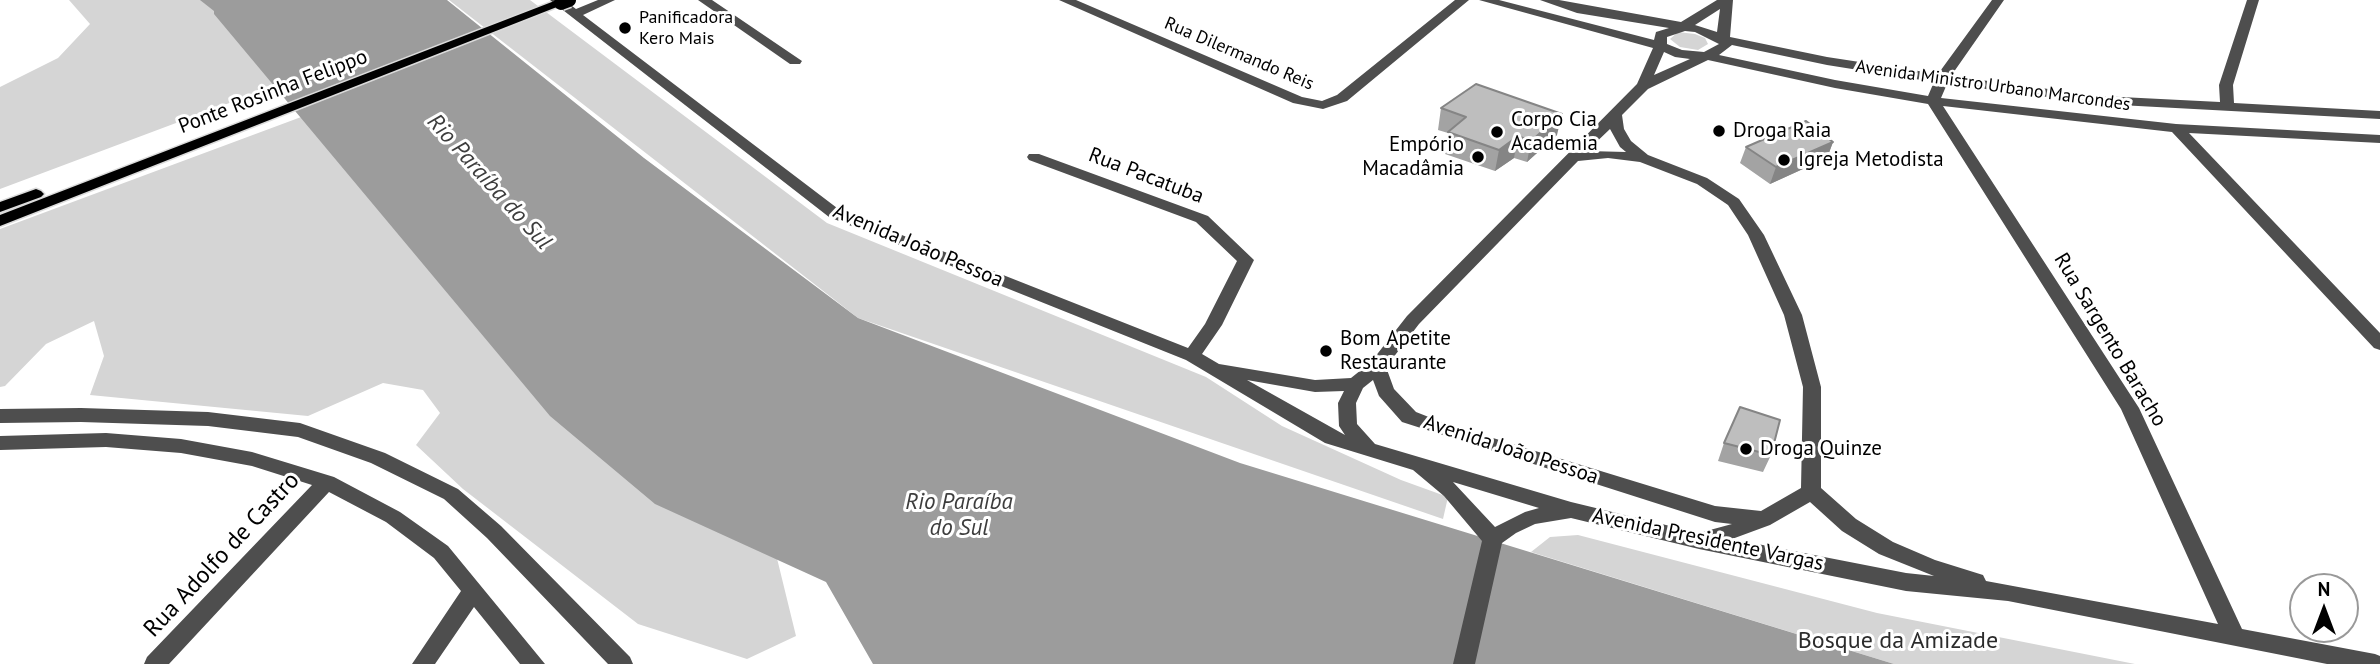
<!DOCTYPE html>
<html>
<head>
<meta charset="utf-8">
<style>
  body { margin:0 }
  #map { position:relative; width:2380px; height:664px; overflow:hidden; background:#fff; font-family:"PT Sans",sans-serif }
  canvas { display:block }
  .north { position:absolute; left:2289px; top:573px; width:70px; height:70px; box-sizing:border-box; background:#fff; border:2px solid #999; border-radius:50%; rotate:0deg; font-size:19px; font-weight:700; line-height:28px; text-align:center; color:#000 }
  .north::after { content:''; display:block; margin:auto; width:24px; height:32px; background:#000; clip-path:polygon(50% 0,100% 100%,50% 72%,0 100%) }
</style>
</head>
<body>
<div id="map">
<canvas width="2380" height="664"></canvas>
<div class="north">N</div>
</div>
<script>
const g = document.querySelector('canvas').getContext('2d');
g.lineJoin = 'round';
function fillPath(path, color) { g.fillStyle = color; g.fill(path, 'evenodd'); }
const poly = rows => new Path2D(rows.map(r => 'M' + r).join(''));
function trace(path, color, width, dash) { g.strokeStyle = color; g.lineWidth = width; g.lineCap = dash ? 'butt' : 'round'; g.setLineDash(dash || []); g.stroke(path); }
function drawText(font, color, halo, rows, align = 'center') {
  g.font = font + ' "PT Sans",sans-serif'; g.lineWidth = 6; g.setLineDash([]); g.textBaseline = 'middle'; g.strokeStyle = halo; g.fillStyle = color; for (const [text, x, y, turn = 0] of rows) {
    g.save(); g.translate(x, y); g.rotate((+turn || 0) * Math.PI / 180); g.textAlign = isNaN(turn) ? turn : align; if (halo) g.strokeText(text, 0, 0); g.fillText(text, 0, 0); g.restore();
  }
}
fillPath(poly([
  [69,0,208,0,304,75,0,189,0,87,58,58,90,24],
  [449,0,530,0,827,223,1206,377,1282,426,1401,480,1448,497,1443,519,858,318],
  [1678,32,1695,34,1705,38,1708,44,1698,50,1680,47,1670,39],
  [320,110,773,542,796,636,747,659,638,624,463,489,416,445,440,413,423,390,383,383,308,416,90,395,104,356,94,321,46,344,5,386,0,387,0,229],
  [1578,535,1877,613,2135,664,1894,664,1531,552,1550,537]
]), '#d5d5d5');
fillPath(poly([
  [200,0,447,0,644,158,858,318,1240,463,1894,664,873,664,826,582,655,504,550,416,214,14,214,11]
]), '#9c9c9c');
const major = poly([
  [557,0,564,0,567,3,0,226,0,215,557,0],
  [36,189,41,191,44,194,41,197,0,212,0,202,36,189]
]);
trace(major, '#dbdbdb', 3);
fillPath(poly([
  [550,0,564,0,576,9,598,0,615,0,583,15,841,211,1188,348,1205,324,1237,261,1196,222,1029,160,1027,157,1029,154,1039,154,1208,216,1254,260,1222,325,1202,354,1219,364,1315,380,1351,378,1371,362,1407,316,1637,84,1653,48,1479,0,1499,0,1654,40,1656,32,1669,28,1577,13,1540,0,1559,0,1681,22,1717,0,1733,0,1730,37,1827,57,1938,74,1992,0,2004,0,1951,76,2101,96,2220,102,2219,85,2247,0,2259,0,2233,85,2234,103,2380,111,2380,119,2101,104,1947,84,1941,98,2176,124,2380,135,2380,143,2189,133,2380,333,2380,350,2374,348,2172,132,1943,106,2139,408,2242,629,2375,654,2380,656,2380,664,2327,664,2008,601,1906,591,1699,549,1571,518,1535,524,1516,533,1502,543,1475,664,1453,664,1482,541,1444,496,1413,470,1325,443,1186,360,829,217,550,0],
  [1720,9,1717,32,1695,25,1720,9],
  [1685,31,1695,32,1719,44,1704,52,1682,50,1667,44,1667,37,1685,31],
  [1732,45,1827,65,1934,82,1928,96,1835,80,1719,55,1732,45],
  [1664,52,1675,57,1690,59,1654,75,1664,52],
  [1708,60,1835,88,1928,104,2121,409,2218,624,1986,581,1983,575,1935,560,1893,542,1856,519,1821,488,1821,387,1802,315,1764,235,1739,199,1707,178,1648,155,1631,141,1624,129,1622,115,1648,89,1708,60],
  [1610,129,1620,147,1626,152,1587,151,1610,129],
  [1608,158,1640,162,1697,184,1728,205,1748,235,1784,315,1803,387,1801,488,1761,511,1715,506,1444,423,1416,412,1394,389,1386,367,1419,324,1578,161,1608,158],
  [1247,380,1315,392,1344,391,1338,403,1339,426,1345,435,1247,380],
  [1373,380,1379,396,1402,422,1715,522,1732,524,1699,533,1571,502,1375,444,1357,424,1356,403,1363,388,1373,380],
  [1453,482,1539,508,1525,512,1495,527,1453,482],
  [1810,502,1842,531,1879,554,1934,576,1906,573,1732,539,1770,525,1810,502],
  [698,0,712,0,802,61,800,64,790,64,698,0],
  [1059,0,1076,0,1302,97,1322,101,1337,95,1455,0,1469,0,1347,101,1323,109,1293,103,1059,0],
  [81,408,208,412,300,423,385,453,458,489,501,526,630,657,633,664,608,664,487,538,444,499,371,463,298,437,208,426,81,422,0,423,0,409,81,408],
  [106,433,181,439,252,452,334,477,400,512,448,546,545,664,520,664,474,607,435,664,412,664,461,591,434,558,386,522,329,492,169,664,144,664,147,657,312,485,252,466,181,453,106,447,0,450,0,436,106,433]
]), '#4e4e4e');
fillPath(major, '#000');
const majorBridge = poly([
  [561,3,569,0]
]);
trace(majorBridge, '#dbdbdb', 17, []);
trace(majorBridge, '#000', 14);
fillPath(poly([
  [1441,108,1557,135,1527,162,1514,158,1495,171,1445,154,1448,133,1438,130],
  [1833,142,1827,158,1770,184,1740,163,1746,147],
  [1724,443,1771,455,1763,472,1718,461]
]), '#a3a3a3');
fillPath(poly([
  [1562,114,1557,135,1527,162,1531,141],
  [1518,136,1514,158,1495,171,1499,150],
  [1833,142,1827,158,1770,184,1776,167]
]), '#858585');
const building = poly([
  [1476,84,1562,114,1531,141,1518,136,1499,150,1448,132,1466,117,1441,108,1476,84],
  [1806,121,1833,142,1776,167,1746,147,1806,121],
  [1740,407,1780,420,1771,455,1724,443,1740,407]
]);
fillPath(building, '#bebebe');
trace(building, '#858585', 2);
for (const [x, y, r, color] of [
  [625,28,7,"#000"],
  [1719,131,7,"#000"],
  [1497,132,7,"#000"],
  [1478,157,7,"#000"],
  [1784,160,7,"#000"],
  [1326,351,7,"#000"],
  [1746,449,7,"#000"]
]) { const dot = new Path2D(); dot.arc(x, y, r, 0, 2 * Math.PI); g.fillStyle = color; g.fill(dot); trace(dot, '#fff', 2.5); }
drawText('18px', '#000', '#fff', [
  ["Panificadora",639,18],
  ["Kero Mais",639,39]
], 'left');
drawText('18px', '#000', '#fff', [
  ["Rua Dilermando Reis",1239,54,23],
  ["Avenida Ministro Urbano Marcondes",1993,86,8]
]);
drawText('21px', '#000', '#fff', [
  ["Ponte Rosinha Felippo",273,92,-21],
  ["Rua Pacatuba",1146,176,21],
  ["Avenida João Pessoa",918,246,23],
  ["Rua Sargento Baracho",2110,340,59],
  ["Avenida João Pessoa",1511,450,18],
  ["Avenida Presidente Vargas",1708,540,12]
]);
drawText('21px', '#000', '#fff', [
  ["Corpo Cia",1511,120],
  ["Academia",1511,144],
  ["Droga Raia",1733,131],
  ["Empório",1464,145,"right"],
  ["Macadâmia",1464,169,"right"],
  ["Igreja Metodista",1798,160],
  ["Bom Apetite",1340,339],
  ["Restaurante",1340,363],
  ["Droga Quinze",1760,449]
], 'left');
drawText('italic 23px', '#3d3d3d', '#fff', [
  ["Rio Paraíba do Sul",489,182,48],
  ["Rio Paraíba",959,502],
  ["do Sul",959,528]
]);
drawText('24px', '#000', '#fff', [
  ["Rua Adolfo de Castro",222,555,-47]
]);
drawText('24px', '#2c2c2c', '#fff', [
  ["Bosque da Amizade",1898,641]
]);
</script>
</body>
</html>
